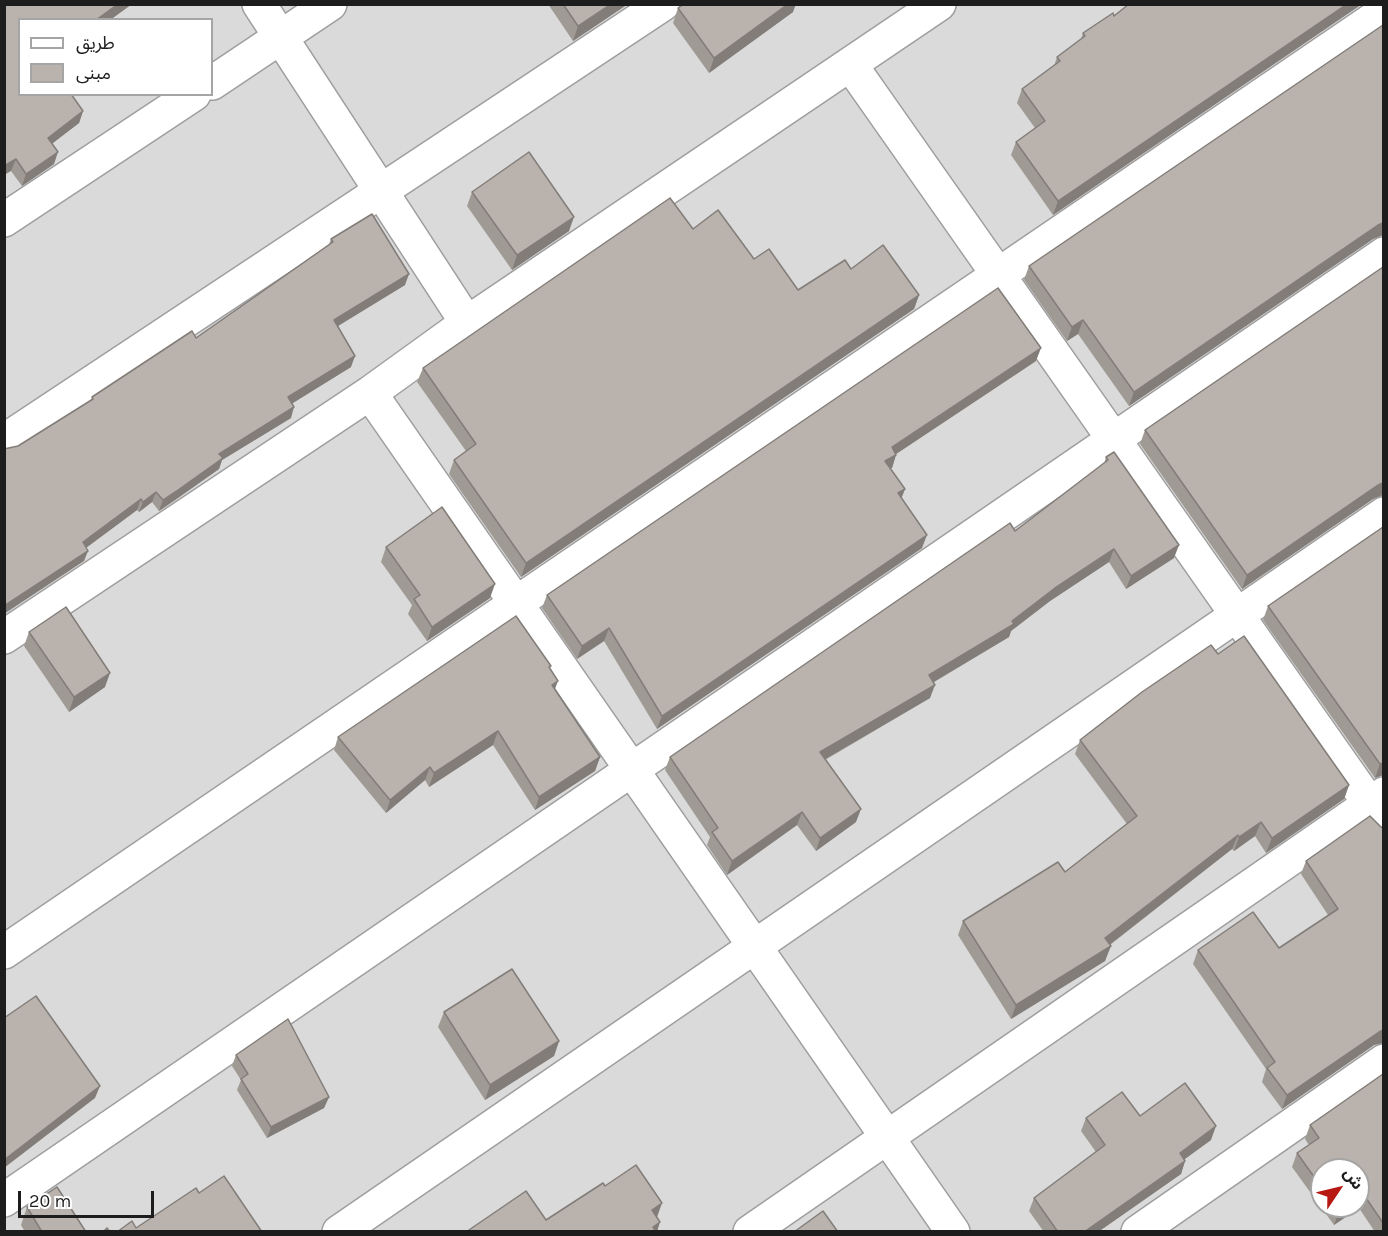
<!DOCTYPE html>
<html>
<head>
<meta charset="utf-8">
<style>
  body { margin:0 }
  #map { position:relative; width:1388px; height:1236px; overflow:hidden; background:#edeae3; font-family:Karla,"Noto Sans Arabic",sans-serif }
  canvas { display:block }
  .frame { position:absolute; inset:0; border:6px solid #1d1d1d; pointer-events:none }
  .legend { position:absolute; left:18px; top:18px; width:195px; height:78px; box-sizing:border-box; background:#fff; border:2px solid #a5a5a5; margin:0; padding:8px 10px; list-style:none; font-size:18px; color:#1d1d1d }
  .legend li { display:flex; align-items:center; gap:12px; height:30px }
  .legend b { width:30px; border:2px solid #a5a5a5 }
  .north { position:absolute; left:1310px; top:1158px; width:60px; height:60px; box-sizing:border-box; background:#fff; border:2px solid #a5a5a5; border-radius:50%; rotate:55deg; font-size:16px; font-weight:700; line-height:24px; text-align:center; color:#1d1d1d }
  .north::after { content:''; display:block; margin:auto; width:21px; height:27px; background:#b71812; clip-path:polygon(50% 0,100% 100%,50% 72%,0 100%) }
  .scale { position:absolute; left:18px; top:1191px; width:136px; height:27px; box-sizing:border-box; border:3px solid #1d1d1d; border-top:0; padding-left:8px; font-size:18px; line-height:21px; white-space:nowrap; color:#1d1d1d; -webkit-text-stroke:4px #fff; paint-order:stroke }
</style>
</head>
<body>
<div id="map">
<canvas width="1388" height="1236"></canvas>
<div class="frame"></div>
<ul class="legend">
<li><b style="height:8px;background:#fff"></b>طريق</li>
<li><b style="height:16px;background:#bab3ad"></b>مبنى</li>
</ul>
<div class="north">ش</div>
<div class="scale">20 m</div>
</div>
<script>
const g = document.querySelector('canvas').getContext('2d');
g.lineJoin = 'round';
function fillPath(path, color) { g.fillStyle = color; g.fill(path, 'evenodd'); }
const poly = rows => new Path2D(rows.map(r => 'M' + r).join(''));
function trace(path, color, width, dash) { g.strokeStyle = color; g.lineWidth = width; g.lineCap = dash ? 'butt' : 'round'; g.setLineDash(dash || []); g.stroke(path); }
fillPath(poly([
  [5,5,1383,5,1383,1231,5,1231],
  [20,20,212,20,212,94,20,94],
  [1322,1170,1358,1170,1358,1206,1322,1206]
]), '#dadada');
const street = poly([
  [259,4,467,323],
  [850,64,1384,824],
  [212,83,330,4],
  [4,220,194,94],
  [370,393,953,1232],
  [4,441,663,4],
  [4,637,370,393,467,323,939,4],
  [4,952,1384,12],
  [4,1200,1384,254],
  [339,1232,1384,514],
  [750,1232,1384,794],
  [1138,1232,1384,1061]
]);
trace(street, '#9e9e9e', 36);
trace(street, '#fff', 33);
fillPath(poly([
  [4,4,132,4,110,20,20,20,20,94,83,111,79,123,52,143,54,164,22,186,11,171],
  [548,4,628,4,573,41],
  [1362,4,1053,215,1011,155,1016,142,1035,128,1017,103,1022,89,1054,66,1057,57,1081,39,1083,33,1114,16],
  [678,8,793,12,709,73,673,23],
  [1383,25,1383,235,1373,239,1129,406,1078,334,1067,341,1024,280,1029,266],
  [472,192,569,231,512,270,467,206],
  [693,229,754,259,798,290,851,269,919,295,914,309,521,577,449,474,454,460,466,451,417,382,423,368],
  [331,239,405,285,337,326,351,367,292,403,291,418,222,460,219,469,174,501,159,511,152,502,139,512,137,510,86,548,84,561,18,446,91,400,92,397,196,338,329,244],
  [1383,267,1383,496,1373,499,1242,589,1140,444,1145,430],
  [1036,361,896,454,892,468,890,468,905,489,901,498,922,548,657,729,604,641,577,659,542,608,547,595],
  [1106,457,1174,558,1126,589,1109,562,1050,601,1011,631,1009,637,933,682,930,698,825,760,856,822,816,851,797,825,727,875,707,845,710,837,665,770,670,757,1015,531,1104,464],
  [1383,527,1383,775,1375,778,1263,620,1268,606],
  [386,547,490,598,427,641,408,614,412,605,381,562],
  [29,632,105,687,69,712,24,646],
  [1218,654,1349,785,1344,799,1266,853,1255,836,1234,851,1232,849,1110,945,1105,961,1011,1019,958,935,963,921,1065,872,1127,824,1075,754,1080,740],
  [550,668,555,689,600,757,595,771,535,810,493,745,429,787,425,780,386,813,334,750,338,737],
  [1381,827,1382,1042,1374,1045,1282,1109,1262,1082,1266,1069,1193,964,1198,950,1279,948,1328,915,1301,874,1306,861],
  [444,1012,559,1041,554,1056,485,1100,438,1027],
  [236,1055,329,1097,324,1108,267,1138,237,1090,241,1080,232,1066],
  [1383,1074,1383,1232,1375,1232,1359,1208,1334,1225,1292,1167,1297,1153,1309,1145,1305,1139,1310,1125],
  [1322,1170,1358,1206,1322,1206],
  [1140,1116,1211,1140,1185,1159,1185,1161,1181,1174,1098,1232,1044,1232,1029,1211,1034,1198,1096,1152,1081,1131,1086,1118],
  [27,1207,86,1232,25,1232,21,1225]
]), '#a09a95');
fillPath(poly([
  [118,4,132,4,110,20,96,20],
  [611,4,628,4,573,41,578,26],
  [788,4,796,4,793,12,709,73,714,58],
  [1347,4,1362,4,1053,215,1058,201],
  [83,111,79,123,44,150,48,138],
  [58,152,54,164,22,186,26,174],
  [16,159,11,171,4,175,4,166],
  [574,217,569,231,512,270,517,255],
  [1383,223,1383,235,1373,239,1129,406,1134,392,1378,225],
  [409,274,405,285,330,331,334,320],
  [919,295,914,309,521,577,526,563],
  [1083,320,1078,334,1067,341,1072,327],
  [1041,348,1036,361,887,460,892,447],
  [355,356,351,367,285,408,288,397],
  [294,407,291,418,222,460,219,469,159,511,163,500,219,454],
  [896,455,892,468,881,474,885,461],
  [1383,483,1383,491,1382,495,1373,499,1242,589,1247,575,1378,485],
  [905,489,900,502,898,493],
  [156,492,152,502,139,512,143,502],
  [141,499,137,510,79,553,83,542],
  [927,535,922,548,657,729,662,716],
  [1179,545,1174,558,1126,589,1131,576],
  [1114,549,1109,562,1050,601,1011,631,1009,637,924,688,929,675,1012,621,1055,588],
  [88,551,84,561,4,614,4,606],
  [495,584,490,598,427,641,432,627],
  [609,628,604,641,577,659,582,646],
  [110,673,105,687,69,712,74,697],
  [558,681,553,694,552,685],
  [935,685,930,698,815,765,820,752],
  [498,731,493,745,429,787,434,773],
  [600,757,595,771,535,810,539,797],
  [1383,763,1383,775,1375,778,1380,764],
  [430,767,425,780,386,813,390,800],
  [1349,785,1344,799,1266,853,1272,838],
  [861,809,856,822,816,851,820,838],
  [802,812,797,825,727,875,732,861],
  [1261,822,1255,836,1234,851,1239,837],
  [1238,835,1232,849,1100,952,1105,938],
  [1111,946,1105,961,1011,1019,1016,1005],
  [1383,1030,1383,1043,1374,1045,1282,1109,1287,1095,1379,1032],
  [559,1041,554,1056,485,1100,490,1085],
  [100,1086,95,1098,4,1168,4,1160],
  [329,1097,324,1108,267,1138,271,1127],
  [1216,1126,1211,1140,1175,1166,1180,1153],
  [1185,1161,1181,1174,1098,1232,1084,1232],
  [1364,1195,1359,1208,1334,1225,1339,1212,1347,1206,1358,1206,1358,1199],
  [662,1203,656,1220,652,1210],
  [660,1222,657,1232,653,1227]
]), '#827d79');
const building = poly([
  [4,4,118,4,96,20,20,20,20,94,71,94,83,111,48,138,58,152,26,174,16,159,4,166,4,4],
  [563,4,611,4,578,26,563,4],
  [684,4,788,4,714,58,678,8,684,4],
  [1129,4,1347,4,1058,201,1016,142,1045,121,1022,89,1060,61,1057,57,1085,36,1083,33,1113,13,1114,16,1129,4],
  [1383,25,1383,223,1378,225,1134,392,1083,320,1072,327,1029,266,1383,25],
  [529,152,574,217,517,255,472,192,529,152],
  [670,198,693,229,718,210,754,259,769,249,798,290,845,260,851,269,883,245,919,295,526,563,454,460,476,444,423,368,670,198],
  [372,214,409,274,334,320,355,356,288,397,294,407,219,454,223,458,178,490,163,500,156,492,143,502,141,499,83,542,88,551,4,606,4,449,18,446,93,399,92,397,192,331,196,338,333,242,331,239,372,214],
  [1383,267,1383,483,1378,485,1247,575,1145,430,1383,267],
  [998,288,1041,348,892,447,896,455,885,461,905,489,898,493,927,535,662,716,609,628,582,646,547,595,998,288],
  [1114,452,1179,545,1131,576,1114,549,1055,588,1012,621,1014,624,929,675,935,685,820,752,861,809,820,838,802,812,732,861,712,832,718,828,670,757,1010,523,1015,531,1108,460,1106,457,1114,452],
  [442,507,495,584,432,627,414,599,420,595,386,547,442,507],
  [1383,527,1383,763,1380,764,1268,606,1383,527],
  [66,607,110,673,74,697,29,632,66,607],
  [516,616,551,666,549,667,558,681,552,685,600,757,539,797,498,731,434,773,430,767,390,800,338,737,516,616],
  [1244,636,1349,785,1272,838,1261,822,1239,837,1238,835,1105,938,1111,946,1016,1005,963,921,1058,862,1065,872,1137,816,1080,740,1142,692,1211,645,1218,654,1244,636],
  [1370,816,1381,827,1383,828,1383,1030,1379,1032,1287,1095,1267,1068,1275,1062,1198,950,1253,912,1279,948,1338,909,1306,861,1370,816],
  [512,969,559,1041,490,1085,444,1012,512,969],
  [36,996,100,1086,4,1160,4,1018,36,996],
  [288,1019,329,1097,271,1127,241,1079,248,1074,236,1055,288,1019],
  [1383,1074,1383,1223,1364,1195,1358,1199,1358,1170,1322,1170,1322,1188,1297,1153,1319,1138,1310,1125,1383,1074],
  [1185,1083,1216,1126,1180,1153,1185,1161,1084,1232,1058,1232,1034,1198,1105,1145,1086,1118,1122,1092,1140,1116,1185,1083],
  [636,1165,662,1203,652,1210,660,1222,653,1227,656,1232,466,1232,526,1191,546,1220,603,1183,605,1186,636,1165],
  [224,1176,262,1232,117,1232,132,1221,136,1228,196,1188,199,1193,224,1176],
  [57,1187,86,1232,42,1232,27,1207,57,1187],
  [1335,1206,1347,1206,1339,1212,1335,1206],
  [823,1211,838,1232,794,1232,823,1211],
  [107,1228,110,1232,103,1232,107,1228]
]);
fillPath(building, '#bab3ad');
trace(building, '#827d79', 1.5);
</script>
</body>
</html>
